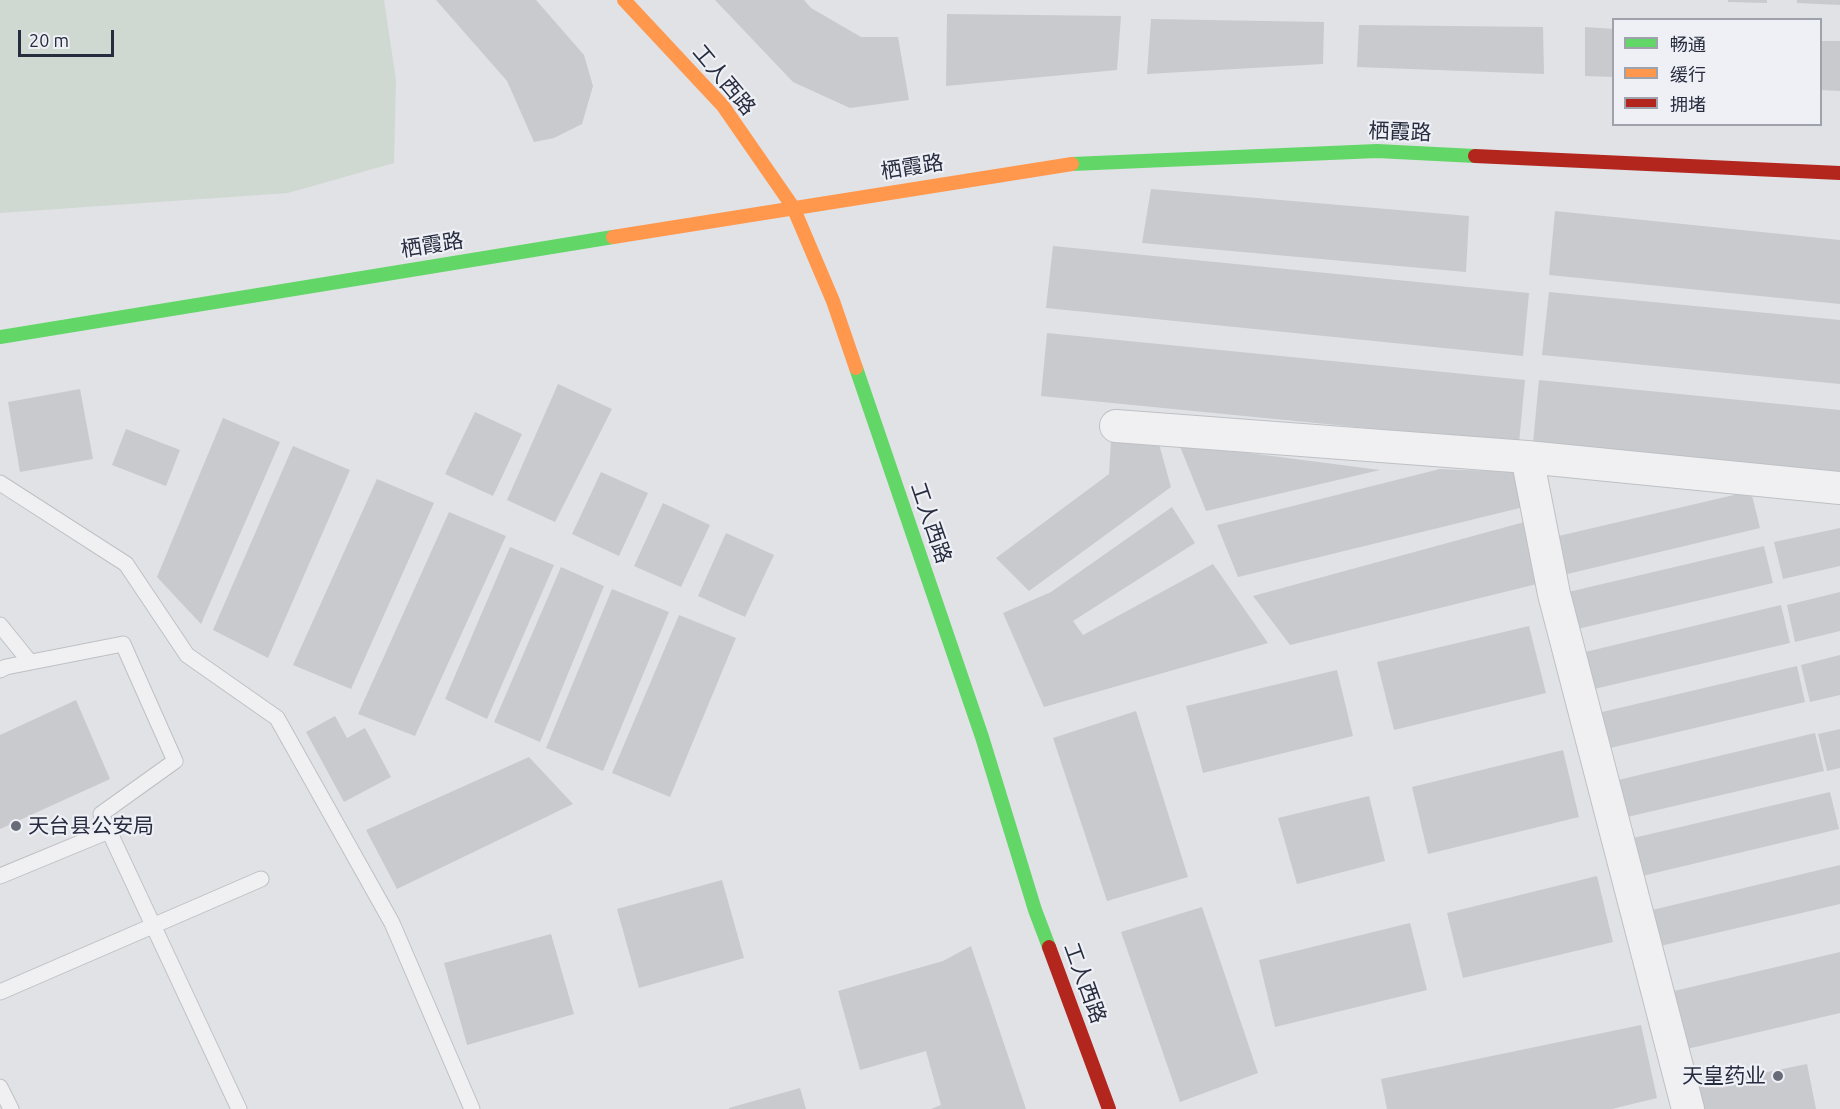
<!DOCTYPE html>
<html>
<head>
<meta charset="utf-8">
<style>
  body { margin:0 }
  #map { position:relative; width:1840px; height:1109px; overflow:hidden; background:#e0e2e6; font-family:Ubuntu,"Noto Sans SC",sans-serif }
  canvas { display:block }
  .legend { position:absolute; left:1612px; top:18px; width:210px; height:108px; box-sizing:border-box; background:#eef0f6; border:2px solid #9ea2ad; margin:0; padding:8px 10px; list-style:none; font-size:18px; color:#272d3f }
  .legend li { display:flex; align-items:center; gap:12px; height:30px }
  .legend b { width:30px; border:2px solid #9ea2ad }
  .scale { position:absolute; left:18px; top:30px; width:96px; height:27px; box-sizing:border-box; border:3px solid #272d3f; border-top:0; padding-left:8px; font-size:18px; line-height:21px; white-space:nowrap; color:#272d3f; -webkit-text-stroke:4px #eef0f6; paint-order:stroke }
</style>
</head>
<body>
<div id="map">
<canvas width="1840" height="1109"></canvas>
<ul class="legend">
<li><b style="height:8px;background:#63d668"></b>畅通</li>
<li><b style="height:8px;background:#ff974d"></b>缓行</li>
<li><b style="height:8px;background:#b3261e"></b>拥堵</li>
</ul>
<div class="scale">20 m</div>
</div>
<script>
const g = document.querySelector('canvas').getContext('2d');
g.lineJoin = 'round';
function fillPath(path, color) { g.fillStyle = color; g.fill(path, 'evenodd'); }
const poly = rows => new Path2D(rows.map(r => 'M' + r).join(''));
function trace(path, color, width, dash) { g.strokeStyle = color; g.lineWidth = width; g.lineCap = dash ? 'butt' : 'round'; g.setLineDash(dash || []); g.stroke(path); }
function drawText(font, color, halo, rows, align = 'center') {
  g.font = font + ' Ubuntu,"Noto Sans SC",sans-serif'; g.lineWidth = 4.5; g.setLineDash([]); g.textBaseline = 'middle'; g.strokeStyle = halo; g.fillStyle = color; for (const [text, x, y, turn = 0] of rows) {
    g.save(); g.translate(x, y); g.rotate((+turn || 0) * Math.PI / 180); g.textAlign = isNaN(turn) ? turn : align; if (halo) g.strokeText(text, 0, 0); g.fillText(text, 0, 0); g.restore();
  }
}
fillPath(poly([
  [0,0,384,0,396,80,394,163,288,193,0,213]
]), '#d0d9d1');
fillPath(poly([
  [436,0,536,0,584,55,593,86,582,124,554,138,534,142,507,81],
  [715,0,804,0,811,8,861,37,898,37,909,100,850,108,793,82],
  [1728,0,1767,0,1767,3,1728,2],
  [1797,0,1840,0,1840,5,1797,3],
  [947,14,1121,16,1117,70,946,86],
  [1151,19,1324,22,1323,64,1147,74],
  [1359,25,1543,27,1544,74,1357,67],
  [1585,27,1614,29,1614,77,1585,76],
  [1820,41,1840,41,1840,91,1820,90],
  [1151,189,1469,216,1466,272,1142,243],
  [1555,211,1840,240,1840,304,1549,275],
  [1053,246,1529,293,1523,356,1046,308],
  [1549,292,1840,320,1840,384,1542,355],
  [1047,333,1525,380,1519,443,1041,396],
  [1539,380,1840,410,1840,473,1533,443],
  [558,384,612,409,555,522,507,500],
  [80,389,93,459,20,472,8,402],
  [475,412,522,434,493,496,445,474],
  [223,418,280,442,201,624,157,577],
  [126,429,180,450,166,486,112,465],
  [1111,440,1159,444,1171,487,1029,591,996,558,1109,474],
  [1179,444,1380,470,1206,511],
  [293,446,350,470,268,658,213,630],
  [1440,469,1516,472,1528,506,1238,577,1217,525],
  [601,472,648,493,619,556,572,534],
  [377,479,434,503,351,689,293,665],
  [1751,491,1760,528,1559,576,1550,538],
  [663,503,710,525,681,587,634,566],
  [1172,507,1195,543,1073,621,1083,635,1213,564,1268,643,1044,707,1003,613,1051,592],
  [449,512,506,536,415,736,358,714],
  [1528,521,1545,582,1290,645,1253,596],
  [1840,528,1840,566,1783,579,1774,542],
  [726,533,774,555,745,617,698,596],
  [1764,546,1773,583,1573,630,1564,593],
  [510,547,554,565,487,719,445,699],
  [561,567,604,586,540,742,494,722],
  [612,589,669,612,603,771,546,748],
  [1840,592,1840,631,1795,642,1787,605],
  [1781,605,1790,643,1590,690,1581,653],
  [679,615,736,638,670,797,612,773],
  [1529,626,1546,693,1394,730,1377,662],
  [1840,655,1840,695,1810,702,1801,665],
  [1797,666,1805,702,1606,749,1598,713],
  [1337,670,1353,736,1203,773,1186,706],
  [76,700,110,779,0,829,0,735],
  [1136,711,1188,877,1107,901,1053,738],
  [335,716,347,738,365,728,391,777,344,802,306,732],
  [1840,729,1840,768,1827,771,1818,734],
  [1815,733,1824,771,1623,818,1614,781],
  [1563,750,1579,817,1428,854,1412,787],
  [529,757,573,804,397,889,366,830],
  [1830,792,1839,829,1638,877,1629,839],
  [1369,796,1385,861,1297,884,1278,818],
  [1840,865,1840,904,1656,947,1648,911],
  [1597,876,1613,942,1463,978,1447,913],
  [722,880,744,958,639,988,617,909],
  [1202,907,1258,1073,1180,1102,1121,932],
  [1410,923,1427,990,1275,1027,1259,960],
  [551,934,574,1014,467,1045,444,963],
  [971,946,1026,1109,931,1109,941,1105,926,1051,860,1070,838,991,943,961],
  [1840,952,1840,1013,1687,1049,1674,991],
  [1641,1025,1657,1098,1612,1109,1387,1109,1381,1079],
  [1807,1064,1816,1109,1693,1109,1688,1088],
  [800,1088,806,1109,729,1109,729,1108]
]), '#c9cace');
const lane = poly([
  [0,483,126,564,187,655,277,718,392,923,472,1109],
  [0,625,30,662],
  [0,670,6,667,123,644,175,761,101,814,239,1109],
  [0,876,109,831],
  [0,992,261,879],
  [0,1087,11,1109]
]);
const street = poly([
  [1116,426,1527,457,1840,488],
  [1527,457,1554,594,1688,1109]
]);
trace(lane, '#bec0c4', 17);
trace(street, '#bec0c4', 34);
trace(lane, '#f0f0f2', 15);
trace(street, '#f0f0f2', 32);
trace(poly([
  [1072,164,1377,151,1475,156],
  [0,337,613,237],
  [856,368,982,737,1035,910,1049,947]
]), '#63d668', 14);
trace(poly([
  [624,0,723,106,793,207,833,301,856,368],
  [613,237,1072,164]
]), '#ff974d', 14);
trace(poly([
  [1475,156,1840,173],
  [1049,947,1109,1109]
]), '#b3261e', 14);
for (const [x, y, r, color] of [
  [16,826,6,"#686c79"],
  [1778,1076,6,"#686c79"]
]) { const dot = new Path2D(); dot.arc(x, y, r, 0, 2 * Math.PI); g.fillStyle = color; g.fill(dot); trace(dot, '#eef0f6', 2); }
drawText('21px', '#272d3f', '#eef0f6', [
  ["工人西路",724,80,50],
  ["栖霞路",1400,132,2],
  ["栖霞路",912,167,-9],
  ["栖霞路",432,245,-9],
  ["工人西路",931,523,71],
  ["工人西路",1085,983,70]
]);
drawText('21px', '#272d3f', '#eef0f6', [
  ["天台县公安局",28,826],
  ["天皇药业",1766,1076,"right"]
], 'left');
</script>
</body>
</html>
